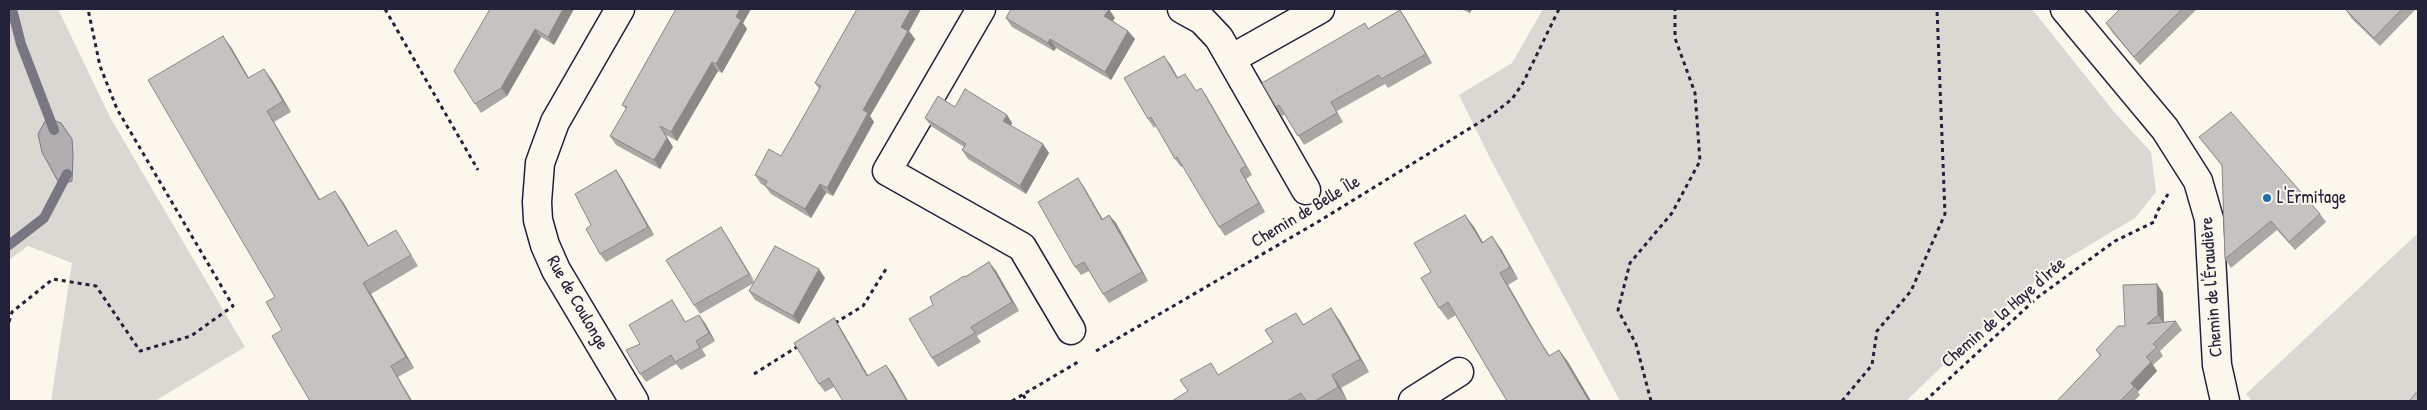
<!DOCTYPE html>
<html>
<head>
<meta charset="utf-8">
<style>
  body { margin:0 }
  #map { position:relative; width:2427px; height:410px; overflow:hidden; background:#fbf7ec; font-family:"Patrick Hand",sans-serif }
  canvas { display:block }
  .frame { position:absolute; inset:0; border:10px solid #22223b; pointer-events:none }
</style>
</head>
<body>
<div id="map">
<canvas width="2427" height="410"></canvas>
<div class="frame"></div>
</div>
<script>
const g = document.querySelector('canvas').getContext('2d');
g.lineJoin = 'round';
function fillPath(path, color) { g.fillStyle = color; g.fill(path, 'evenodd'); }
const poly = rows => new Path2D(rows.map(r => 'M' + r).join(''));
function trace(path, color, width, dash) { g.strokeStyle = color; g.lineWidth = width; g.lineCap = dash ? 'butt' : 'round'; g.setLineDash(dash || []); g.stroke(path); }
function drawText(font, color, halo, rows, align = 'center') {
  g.font = font + ' "Patrick Hand",sans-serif'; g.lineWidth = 4; g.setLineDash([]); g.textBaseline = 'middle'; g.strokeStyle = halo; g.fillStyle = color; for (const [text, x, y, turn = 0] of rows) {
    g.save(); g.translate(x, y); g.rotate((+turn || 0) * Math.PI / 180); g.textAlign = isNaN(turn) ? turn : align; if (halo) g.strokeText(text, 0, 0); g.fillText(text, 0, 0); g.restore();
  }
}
fillPath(poly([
  [9,9,58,9,111,119,245,347,155,401,51,401,72,263,28,246,9,260],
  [1543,9,2032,9,2115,113,2151,152,2156,192,2135,218,2051,268,1985,325,1906,401,1620,401,1491,160,1459,95,1512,63],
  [2418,233,2418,401,2252,401,2246,394]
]), '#dbd8d3');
const water = poly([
  [47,118,61,123,72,139,73,155,72,181,60,185,42,152,38,134,47,118]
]);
fillPath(water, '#b1aeb0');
trace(water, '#787681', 1);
trace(poly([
  [12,9,21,44,54,130],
  [9,245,44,218,67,174]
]), '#787681', 10);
const minor = poly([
  [620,9,555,122,540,163,537,202,538,220,545,245,556,270,634,401],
  [981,9,887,171,1022,247,1071,330],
  [1182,9,1202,20,1219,38,1306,190],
  [2065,9,2165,129,2198,181,2209,219,2217,365,2225,401],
  [1231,59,1320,9],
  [1413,401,1459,372]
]);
trace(minor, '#22223b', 31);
trace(poly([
  [385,9,478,170],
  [9,322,12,312,53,279,96,286,140,351,191,336,233,306,117,109,100,66,88,9],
  [835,323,863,306,886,269],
  [1096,351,1321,220,1493,114,1512,99,1523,83,1559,9],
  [754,374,800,345],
  [1023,395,1027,401],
  [1012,401,1078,362],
  [1651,401,1636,344,1618,310,1630,263,1672,213,1700,161,1695,93,1675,38,1675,9],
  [1842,401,1872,365,1877,331,1911,291,1945,214,1937,9],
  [1925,401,2038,297,2115,241,2154,222,2157,212,2168,194]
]), '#22223b', 3, [4, 4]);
trace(minor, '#fbf7ec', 28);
fillPath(poly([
  [574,9,554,45,541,37,507,96,481,113,454,71],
  [676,9,751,9,743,23,747,29,722,73,718,71,677,141,666,135,673,147,660,169,616,145,610,136,626,109,622,105],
  [857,9,921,9,909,31,915,39,870,116,874,122,833,196,826,193,811,218,771,194,765,186,761,184,755,175,781,156,819,89,815,83],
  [1461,9,1472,9,1470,13],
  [2120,9,2197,9,2140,65,2112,32,2106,23],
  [2347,9,2416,9,2380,46,2352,19,2346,10],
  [1400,10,1406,19,1432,63,1388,88,1385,84,1337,111,1343,122,1304,145,1285,114,1282,116,1276,107,1369,28],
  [1006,18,1115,18,1113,21,1128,31,1135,39,1111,80,1056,48,1054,51,1012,27],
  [231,47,249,78,264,69,272,80,291,112,274,122,320,199,343,202,369,246,403,241,418,266,371,294,414,368,398,377,412,401,310,401,282,330,275,297],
  [1170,64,1178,78,1191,82,1196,91,1201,88,1207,97,1252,175,1246,179,1265,212,1225,236,1219,227,1183,166,1181,167,1175,159,1156,126,1154,128,1148,119],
  [955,107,1007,115,1012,123,1011,126,1043,144,1049,153,1026,194,968,159,962,150,964,147,931,126,925,118],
  [2199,137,2320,214,2326,222,2295,250,2277,230,2231,268,2225,259,2222,166],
  [616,170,622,179,654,235,606,262,600,254,591,225],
  [1084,187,1102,219,1109,215,1116,223,1148,281,1109,303,1103,294,1089,271,1081,275,1075,267],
  [1465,215,1474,227,1483,242,1501,249,1518,279,1508,285,1539,339,1550,356,1559,350,1568,362,1591,401,1507,401,1456,315,1448,320,1439,308,1431,272],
  [721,227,754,282,825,278,799,324,755,300,749,291,754,283,700,314,694,305],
  [989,262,996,271,1019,311,977,336,981,342,938,367,932,358,933,305,965,277],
  [2157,284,2163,293,2164,322,2176,321,2182,330,2160,351,2163,356,2153,365,2157,371,2138,392,2140,395,2134,401,2057,401,2100,356,2096,350,2125,326],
  [672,300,685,321,705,323,715,341,702,349,706,356,681,370,676,364,646,382,640,374,640,344],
  [1296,313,1303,324,1340,321,1369,372,1341,388,1347,400,1345,401,1172,401,1219,375,1273,342],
  [834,318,840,327,868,375,892,373,908,401,843,401,834,387,825,392,819,384]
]), '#aaa7a5');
fillPath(poly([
  [563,9,574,9,554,45,548,37],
  [740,9,751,9,743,23,747,29,722,73,716,64,736,17],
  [911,9,921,9,909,31,915,39,870,116,874,122,833,196,827,188,901,27],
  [1109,9,1115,18,1110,24,1104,16],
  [1467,9,1472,9,1470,13],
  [1400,10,1406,19,1432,63,1426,54],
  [535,29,541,37,507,96,501,88],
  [1128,31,1135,39,1111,80,1105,72],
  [223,36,231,47,255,89,248,78],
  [1050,39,1056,48,1054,51,1048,43],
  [1164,56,1170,64,1183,87,1177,78],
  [712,62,718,71,677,141,671,132],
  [264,69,272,80,291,112,283,101],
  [1201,88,1207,97,1252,175,1246,166],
  [267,111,274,122,326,211,319,200],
  [1007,115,1012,123,1008,129,1003,121],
  [660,126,673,147,660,169,654,160],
  [1043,144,1049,153,1026,194,1020,186],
  [616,170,622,179,654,235,648,227],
  [1240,170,1246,179,1265,212,1259,203],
  [1078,178,1084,187,1108,228,1102,220],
  [820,184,826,193,811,218,805,209],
  [335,191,343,202,375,257,368,246],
  [1109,215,1116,223,1148,281,1142,272],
  [1465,215,1474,227,1490,255,1482,243],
  [721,227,727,236,755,282,749,274],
  [1492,236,1501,249,1518,279,1510,267],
  [989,262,996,271,1019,311,1012,302],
  [819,269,825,278,799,324,793,316],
  [1500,273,1508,285,1539,339,1558,368,1531,327],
  [363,283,371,294,414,368,406,357],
  [2157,284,2163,293,2164,324,2158,315],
  [1331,308,1340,321,1369,372,1360,359],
  [699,315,705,323,715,341,709,333],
  [834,318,840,327,873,385,867,376],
  [1559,350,1568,362,1591,401,1589,401],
  [2151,362,2157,371,2138,391,2131,383],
  [886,365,892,373,908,401,907,401],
  [391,366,398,377,412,401,411,401],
  [1332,375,1341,388,1347,400,1338,387]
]), '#8b8886');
const building = poly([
  [490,9,563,9,548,37,535,29,501,88,475,104,454,71,490,9],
  [676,9,740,9,736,17,741,20,716,64,712,62,671,132,660,126,667,138,654,160,610,136,627,107,622,105,676,9],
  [857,9,911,9,901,27,908,31,863,110,868,113,827,188,820,184,805,209,765,186,767,181,755,175,769,149,781,156,821,86,815,83,857,9],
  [1011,9,1109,9,1104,16,1128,31,1105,72,1050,39,1048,43,1006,18,1011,9],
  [2120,9,2182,9,2134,57,2106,23,2120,9],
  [2347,9,2402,9,2374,38,2346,10,2347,9],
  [1400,10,1426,54,1381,79,1379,75,1331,102,1337,113,1298,136,1279,105,1276,107,1262,83,1365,23,1368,29,1400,10],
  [223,36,248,78,264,69,283,101,267,111,319,200,335,191,368,246,396,230,411,255,363,283,406,357,391,366,411,401,310,401,272,336,282,330,266,302,275,297,148,80,223,36],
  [1164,56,1177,78,1185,74,1196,91,1201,88,1246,166,1240,170,1259,203,1219,227,1177,157,1175,159,1151,117,1148,119,1124,78,1164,56],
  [965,89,1007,115,1003,121,1043,144,1020,186,962,150,966,144,925,118,938,96,955,107,965,89],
  [2231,112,2320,214,2289,242,2271,221,2225,259,2222,165,2199,137,2231,112],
  [616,170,648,227,600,254,586,229,591,225,575,194,616,170],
  [1078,178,1102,220,1109,215,1142,272,1103,294,1084,262,1075,267,1038,202,1078,178],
  [1465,215,1482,243,1492,236,1510,267,1500,273,1531,327,1549,356,1559,350,1589,401,1507,401,1448,302,1439,308,1421,278,1431,272,1414,243,1465,215],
  [721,227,749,274,694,305,666,260,721,227],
  [775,246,819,269,793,316,749,291,775,246],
  [989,262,1012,302,971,327,975,333,932,358,909,319,933,305,930,297,964,276,965,277,989,262],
  [2157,284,2158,315,2147,324,2176,321,2153,344,2157,347,2146,357,2151,362,2131,383,2134,387,2120,401,2057,401,2101,355,2096,350,2118,326,2125,326,2123,285,2157,284],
  [672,300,685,322,699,315,709,333,696,341,700,348,675,362,671,355,640,374,626,350,640,344,629,325,672,300],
  [1331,308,1360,359,1332,375,1338,387,1315,401,1306,401,1301,393,1287,401,1172,401,1188,391,1180,380,1211,363,1218,375,1273,342,1265,330,1296,313,1303,325,1331,308],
  [834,318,867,376,886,365,907,401,843,401,829,378,819,384,794,343,834,318],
  [2416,393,2418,395,2418,401,2409,401,2416,393]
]);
fillPath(building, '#c6c2c0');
trace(building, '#8b8886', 1);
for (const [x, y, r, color] of [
  [2267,198,5,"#1f6fb2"]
]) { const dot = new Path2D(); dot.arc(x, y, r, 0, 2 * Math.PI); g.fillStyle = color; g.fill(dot); trace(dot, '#fbf7ec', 2); }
drawText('18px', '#22223b', '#fbf7ec', [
  ["L'Ermitage",2277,198]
], 'left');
drawText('18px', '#22223b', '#fbf7ec', [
  ["Chemin de Belle Île",1306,212,-31],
  ["Chemin de l'Éraudière",2212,287,-94],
  ["Rue de Coulonge",577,303,60],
  ["Chemin de la Haye d'Irée",2004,313,-41]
]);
</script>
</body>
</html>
